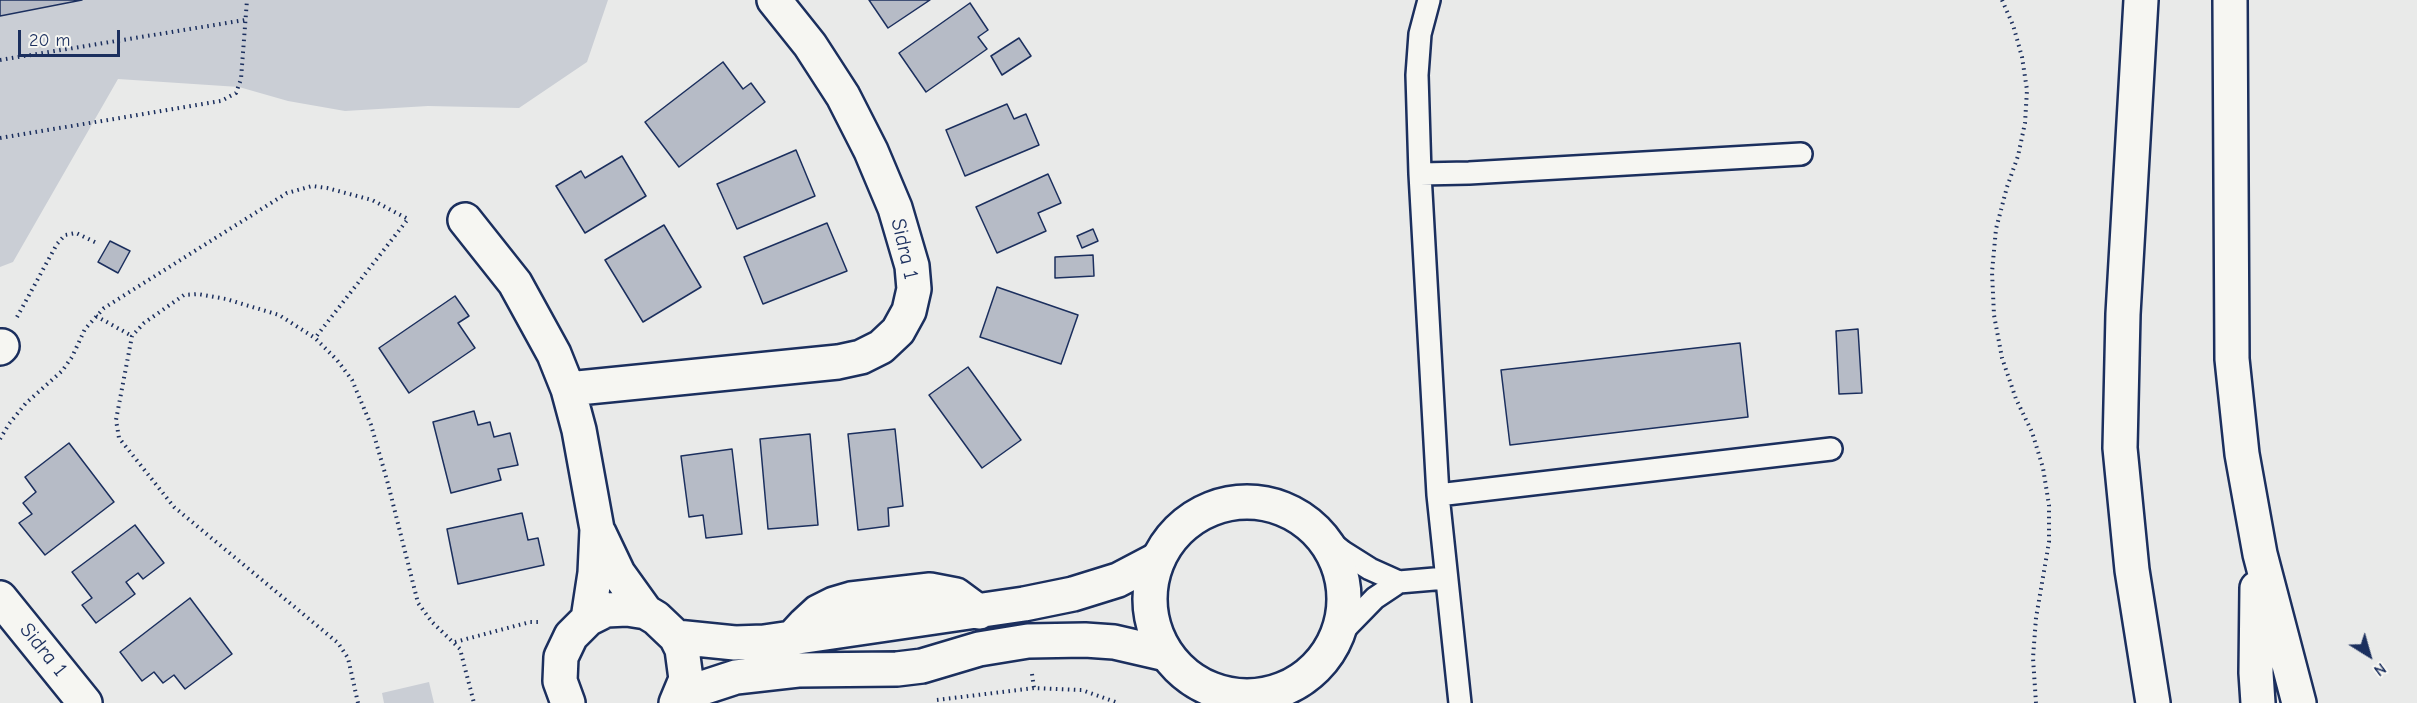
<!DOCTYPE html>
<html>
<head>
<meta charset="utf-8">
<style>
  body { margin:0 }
  #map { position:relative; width:2417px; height:703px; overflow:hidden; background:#e9eae9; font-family:"Comic Neue",sans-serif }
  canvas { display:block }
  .north { position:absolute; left:2339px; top:625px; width:60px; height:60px; -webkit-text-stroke:4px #f6f6f2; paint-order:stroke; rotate:143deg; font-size:16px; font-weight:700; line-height:24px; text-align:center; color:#1b2f5e }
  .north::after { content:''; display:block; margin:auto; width:21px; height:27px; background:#1b2f5e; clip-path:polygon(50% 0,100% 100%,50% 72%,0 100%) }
  .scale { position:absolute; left:18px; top:30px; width:102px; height:27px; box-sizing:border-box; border:3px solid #1b2f5e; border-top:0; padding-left:8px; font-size:18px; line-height:21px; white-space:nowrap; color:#1b2f5e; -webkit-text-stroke:4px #f6f6f2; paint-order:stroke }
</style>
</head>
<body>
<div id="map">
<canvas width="2417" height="703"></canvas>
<div class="north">N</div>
<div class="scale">20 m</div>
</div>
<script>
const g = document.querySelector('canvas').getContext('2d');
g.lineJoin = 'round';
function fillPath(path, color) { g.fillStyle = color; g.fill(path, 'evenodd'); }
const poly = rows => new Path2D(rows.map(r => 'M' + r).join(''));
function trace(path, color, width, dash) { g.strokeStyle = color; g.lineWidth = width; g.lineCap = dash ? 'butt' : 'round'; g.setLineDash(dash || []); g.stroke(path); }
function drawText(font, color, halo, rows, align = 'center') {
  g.font = font + ' "Comic Neue",sans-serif'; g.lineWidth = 4.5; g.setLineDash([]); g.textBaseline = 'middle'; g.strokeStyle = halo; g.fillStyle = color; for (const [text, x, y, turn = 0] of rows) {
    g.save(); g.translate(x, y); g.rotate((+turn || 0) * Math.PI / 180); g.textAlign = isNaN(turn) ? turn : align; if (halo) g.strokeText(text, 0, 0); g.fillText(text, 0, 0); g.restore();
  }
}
fillPath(poly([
  [82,0,608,0,587,62,519,108,428,106,345,111,288,101,239,87,118,79,13,262,0,267,0,16],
  [429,682,434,703,384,703,382,693]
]), '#caced5');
const building = poly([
  [0,0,82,0,0,16,0,0],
  [869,0,930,0,888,28,869,0],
  [970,3,988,30,978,37,987,49,926,92,899,53,970,3],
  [1019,38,1031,56,1002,75,991,56,1019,38],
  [723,62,743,89,751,83,765,102,679,167,645,122,723,62],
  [1007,104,1014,119,1026,114,1039,145,965,176,946,130,1007,104],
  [796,150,815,196,737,229,717,184,796,150],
  [622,156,646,196,585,233,556,186,581,171,585,178,622,156],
  [1048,174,1061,203,1038,213,1046,231,997,253,976,207,1048,174],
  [827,223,847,271,763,304,744,257,827,223],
  [664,225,701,287,643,322,605,260,664,225],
  [1093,229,1098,241,1082,248,1077,236,1093,229],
  [110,241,130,251,118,273,98,262,110,241],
  [1093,255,1094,276,1055,278,1055,257,1093,255],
  [997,287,1078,315,1061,364,980,337,997,287],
  [455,296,469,316,458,323,475,348,409,393,379,348,455,296],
  [1858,329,1862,393,1839,394,1836,331,1858,329],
  [1740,343,1748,417,1510,445,1501,370,1740,343],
  [968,367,1021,440,982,468,929,395,968,367],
  [474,411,478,425,490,422,494,437,510,433,518,465,498,469,501,480,451,493,433,422,474,411],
  [895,429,903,506,888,508,889,526,858,530,848,434,895,429],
  [810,434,818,525,768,529,760,439,810,434],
  [69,443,114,502,45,555,19,523,32,514,23,503,36,492,25,477,69,443],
  [732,449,742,534,706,538,703,515,689,517,681,456,732,449],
  [522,513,528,540,538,538,544,565,458,584,447,529,522,513],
  [135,525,164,563,143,579,138,573,126,582,135,594,96,623,82,605,92,598,72,572,135,525],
  [190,598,232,654,185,689,174,675,163,683,154,672,142,681,120,652,190,598]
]);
fillPath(building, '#b6bbc6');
trace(building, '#1b2f5e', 1.5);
const lane = poly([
  [1429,0,1420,34,1417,75,1420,174,1438,495,1460,703],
  [1420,174,1469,173,1801,154],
  [1438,495,1831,449],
  [1319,533,1343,552,1370,569,1399,582],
  [1335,639,1375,598,1399,582,1446,578]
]);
const street = poly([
  [465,220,515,283,554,354,568,389,579,430,597,529,595,573,588,619],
  [0,348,2,346],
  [568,389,838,362,861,357,881,347,898,331,909,311,914,289,912,266,895,208,871,151,843,96,810,45,774,0],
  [599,533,618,573,646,612],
  [0,598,85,703],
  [676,637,735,643,764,642,1024,604,1073,594,1118,580,1158,559],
  [793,637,805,624,818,612,834,604,851,599,930,590,956,595,979,612],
  [681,695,736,677,798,670,897,669,922,666,979,649,1028,641,1085,640,1114,642,1166,654],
  [568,703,560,681,561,657,571,636,588,619,606,610,627,609,646,612,656,618,676,637,682,649,686,679,676,703]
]);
const secondary = poly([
  [2141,0,2123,314,2120,448,2132,570,2153,703],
  [2230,0,2232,359,2242,454,2260,554,2299,703],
  '1150 599a97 97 0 1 1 194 0a97 97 0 1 1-194 0Z',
  [2257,588,2256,673,2258,703]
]);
trace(lane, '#1b2f5e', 26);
trace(street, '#1b2f5e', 38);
trace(secondary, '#1b2f5e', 38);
trace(poly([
  [2002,0,2013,25,2022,57,2027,90,2025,123,2018,156,2007,187,1996,229,1992,272,1994,315,2002,358,2016,399,2032,432,2043,468,2049,505,2049,542,2036,618,2033,658,2036,703],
  [0,60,245,20],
  [0,138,221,101,236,93,241,79,247,0],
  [96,316,132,336],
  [17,317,57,244,65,235,76,233,99,244],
  [0,439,9,424,26,403,62,371,72,357,85,329,104,308,287,193,312,186,327,188,372,200,408,219,315,338],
  [455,642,530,622,540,622],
  [1032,674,1034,688,1082,690,1118,703],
  [937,700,1034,688],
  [358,703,348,658,338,643,174,507,119,438,116,420,132,336,144,323,184,295,198,294,226,299,279,315,315,338,337,360,352,380,371,425,387,480,418,603,432,622,460,649,474,703]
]), '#1b2f5e', 4, [1.5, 4.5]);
trace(lane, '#f6f6f2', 21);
trace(street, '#f6f6f2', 33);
trace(secondary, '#f6f6f2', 33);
drawText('21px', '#1b2f5e', '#f6f6f2', [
  ["Sidra 1",904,249,77],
  ["Sidra 1",43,650,51]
]);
</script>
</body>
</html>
